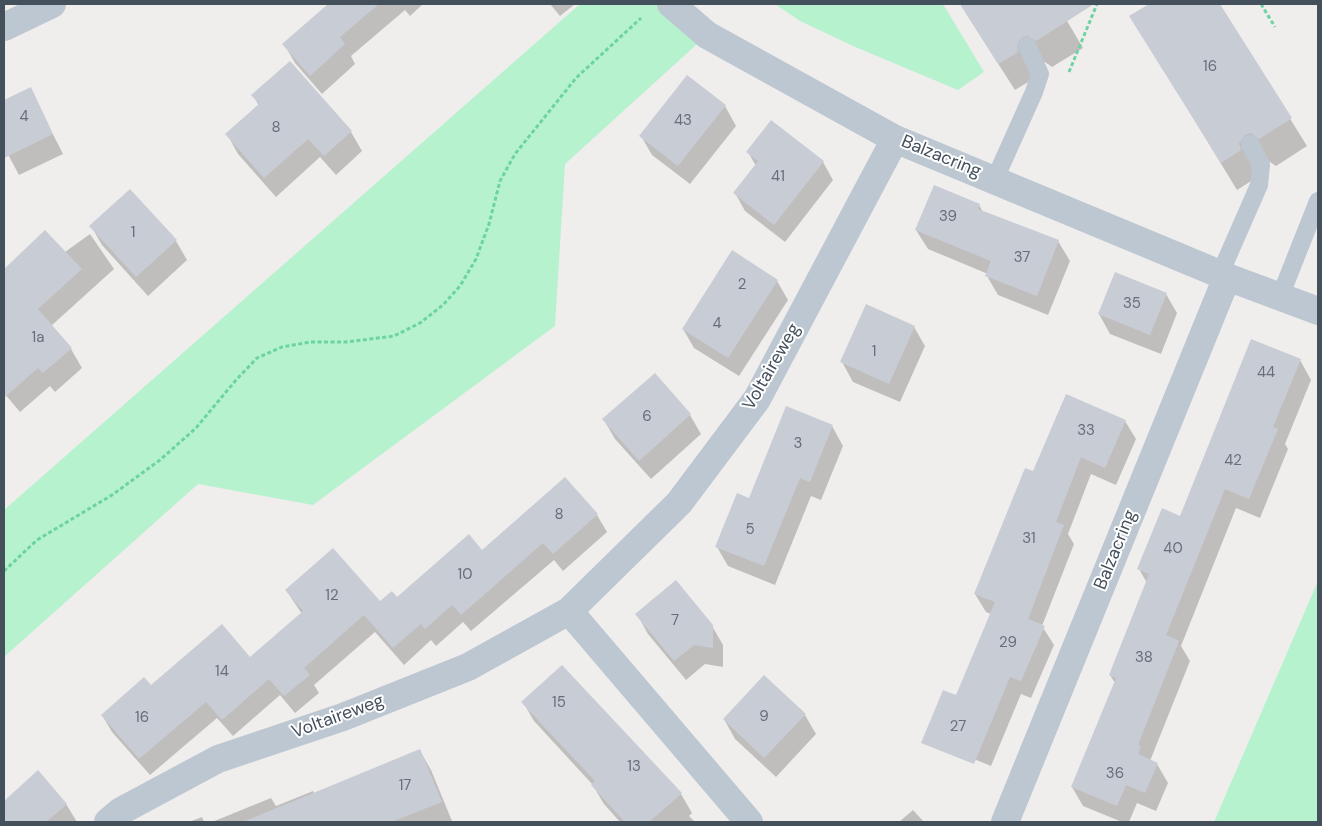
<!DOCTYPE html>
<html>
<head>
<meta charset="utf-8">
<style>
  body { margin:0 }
  #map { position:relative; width:1322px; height:826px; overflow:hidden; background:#f0eded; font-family:"DM Sans",sans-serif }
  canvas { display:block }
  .frame { position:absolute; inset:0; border:5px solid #44505c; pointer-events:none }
</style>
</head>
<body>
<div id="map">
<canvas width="1322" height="826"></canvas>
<div class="frame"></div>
</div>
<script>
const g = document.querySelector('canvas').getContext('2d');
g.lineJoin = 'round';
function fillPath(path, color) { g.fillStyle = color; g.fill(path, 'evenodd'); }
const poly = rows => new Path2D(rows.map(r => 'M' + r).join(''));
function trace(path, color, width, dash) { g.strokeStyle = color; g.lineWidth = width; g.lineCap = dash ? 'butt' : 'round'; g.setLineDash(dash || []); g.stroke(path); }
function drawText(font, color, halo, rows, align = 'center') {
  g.font = font + ' "DM Sans",sans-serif'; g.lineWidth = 4; g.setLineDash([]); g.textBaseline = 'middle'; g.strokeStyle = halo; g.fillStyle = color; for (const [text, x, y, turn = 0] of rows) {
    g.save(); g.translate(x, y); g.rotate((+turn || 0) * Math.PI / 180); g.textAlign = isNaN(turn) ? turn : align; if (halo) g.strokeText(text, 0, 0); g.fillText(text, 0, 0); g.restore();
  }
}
fillPath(poly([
  [580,4,671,4,707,35,565,164,555,326,313,505,198,484,4,657,4,510],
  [775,4,943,4,984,72,958,90,853,46,800,21],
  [1318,581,1318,822,1214,822]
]), '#b6f2ce');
fillPath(poly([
  [329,4,423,4,410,16,405,10,351,56,355,64,322,94,295,63,284,44],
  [550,4,575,4,560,16],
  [960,4,1057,4,1083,48,1052,67,1045,62,1038,64,1033,79,1015,90],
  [1151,4,1219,4,1307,146,1276,166,1267,160,1256,178,1237,190,1131,16],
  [30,89,63,154,19,175,4,147,4,102],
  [253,95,351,132,362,151,336,175,320,157,276,197,238,154,227,134,259,106],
  [725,106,736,126,690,184,652,155,641,136],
  [748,152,823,162,833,180,785,242,745,211,735,193,756,166],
  [130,190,176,241,187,260,148,296,102,245,91,226],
  [979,205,983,212,1058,241,1070,261,1048,315,998,295,987,276,988,274,928,249,916,230],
  [90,234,114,269,51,326,71,349,82,368,55,392,50,386,20,412,4,393,4,296],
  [777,281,788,300,739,376,694,348,683,329],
  [1166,294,1177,313,1161,354,1110,334,1099,314],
  [914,327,925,346,900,402,853,382,842,362],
  [1300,360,1311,380,1285,444,1288,449,1260,518,1236,508,1181,646,1190,661,1150,761,1157,764,1168,783,1156,811,1137,803,1129,822,1122,822,1083,806,1072,787,1115,683,1110,675,1147,583,1139,569],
  [654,375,690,415,701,434,651,479,615,439,604,420],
  [1125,421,1136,439,1116,485,1091,474,1068,534,1074,544,1042,626,1054,645,1031,698,1021,694,991,766,940,745,991,614,986,612,975,594,1034,473],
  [832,426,843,446,821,500,811,496,775,585,728,566,717,547,750,500],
  [565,479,597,515,607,532,563,571,554,560,471,631,463,622,436,646,431,640,404,665,375,632,314,685,319,693,295,713,280,695,233,736,217,718,150,775,112,732,102,715,151,687,250,659,302,614,286,590,380,603,397,599,482,551],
  [637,614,712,626,723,645,723,667,705,664,686,680,648,634],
  [523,702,681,794,692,813,689,816,695,822,620,822,604,804,592,784,534,721],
  [805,715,816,734,776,777,735,739,724,719],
  [420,751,431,770,452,821,212,822,271,798,276,806,313,791,314,793],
  [38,772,66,804,77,822,4,822,4,802],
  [913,810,924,822,899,822],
  [202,817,204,822,189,822]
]), '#0003');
fillPath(poly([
  [328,4,379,4,340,37,345,44,310,76,282,44],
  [960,4,1094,4,1036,41,1028,36,1022,37,1017,45,1018,52,998,64],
  [1149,4,1220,4,1292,118,1259,139,1251,133,1245,135,1239,143,1241,150,1221,163,1129,16],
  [290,61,352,131,324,156,308,139,264,178,225,134,259,104,251,95],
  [687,75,726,105,678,166,639,136],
  [31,87,53,134,4,158,4,100],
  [771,120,824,161,774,225,733,193,758,161,746,152],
  [934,185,980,204,978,209,1059,240,1037,296,985,276,991,261,915,230],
  [130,189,177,240,136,277,89,226],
  [45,230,82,269,38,309,72,348,43,373,38,368,4,398,4,269],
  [732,250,778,280,728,358,682,329],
  [1115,272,1167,293,1150,335,1098,314],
  [866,304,915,326,889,384,840,362],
  [1251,339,1301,359,1273,427,1278,429,1249,499,1225,489,1166,635,1179,641,1138,745,1141,746,1138,754,1158,763,1145,793,1126,785,1117,806,1071,787,1116,678,1109,675,1149,574,1137,569,1162,508,1180,516],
  [655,373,691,414,639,461,602,419],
  [1066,394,1126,420,1105,468,1081,457,1056,522,1064,525,1028,619,1045,626,1021,681,1010,677,974,764,921,743,943,690,956,695,995,602,974,594,1025,468,1033,471],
  [786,406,833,425,810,482,800,478,764,566,715,547,737,493,749,498],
  [565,477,598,514,553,554,543,543,461,615,452,605,425,629,421,624,393,648,364,615,304,668,310,675,284,696,269,679,222,720,206,702,139,759,101,715,144,677,151,685,222,624,250,657,303,611,285,590,333,548,380,601,392,591,397,597,469,534,482,550],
  [676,580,713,625,713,648,694,645,674,661,635,614],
  [562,665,682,793,649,822,625,822,591,785,595,781,521,702],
  [764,675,806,714,764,758,723,719],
  [420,749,442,802,391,822,243,822],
  [38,770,67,804,46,822,4,822,4,801]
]), '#c8ccd4');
trace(poly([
  [1261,4,1275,27],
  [1069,72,1097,4],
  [4,571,37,540,112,495,160,460,196,428,236,380,257,358,282,347,310,342,346,342,394,336,420,323,443,305,460,286,476,259,489,224,500,181,515,154,576,78,641,18]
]), '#6cd3a2', 3, [4, 2.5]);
trace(poly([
  [995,179,1034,92,1040,74,1027,46],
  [1220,274,1259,185,1261,165,1250,144],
  [1280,297,1318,201]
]), '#bcc7d1', 18);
trace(poly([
  [671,4,707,35,895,139,1227,277,1318,311],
  [4,27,52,4],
  [569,611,749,822],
  [108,822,121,811,218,759,343,717,468,667,569,611,679,503,757,399,895,139],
  [1005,822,1227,277]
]), '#bcc7d1', 28);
drawText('15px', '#656f7a', null, [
  ["16",1210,67],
  ["4",24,117],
  ["43",683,121],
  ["8",276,128],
  ["41",778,177],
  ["39",948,217],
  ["1",133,233],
  ["37",1022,258],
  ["2",742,285],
  ["35",1132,304],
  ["4",717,324],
  ["1a",38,338],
  ["1",874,352],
  ["44",1266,373],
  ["6",647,417],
  ["33",1086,431],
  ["3",798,444],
  ["42",1233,461],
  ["8",559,515],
  ["5",750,530],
  ["31",1029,539],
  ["40",1173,549],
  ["10",465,575],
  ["12",332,596],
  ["7",675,621],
  ["29",1008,643],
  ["38",1144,658],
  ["14",222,672],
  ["15",559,703],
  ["9",764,717],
  ["16",142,718],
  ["27",958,727],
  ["13",634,767],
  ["36",1115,774],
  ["17",405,786]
]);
drawText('18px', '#44505c', '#fff', [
  ["Balzacring",941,157,22],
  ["Voltaireweg",772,367,-60],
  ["Balzacring",1116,550,-68],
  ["Voltaireweg",338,717,-20]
]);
</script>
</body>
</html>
